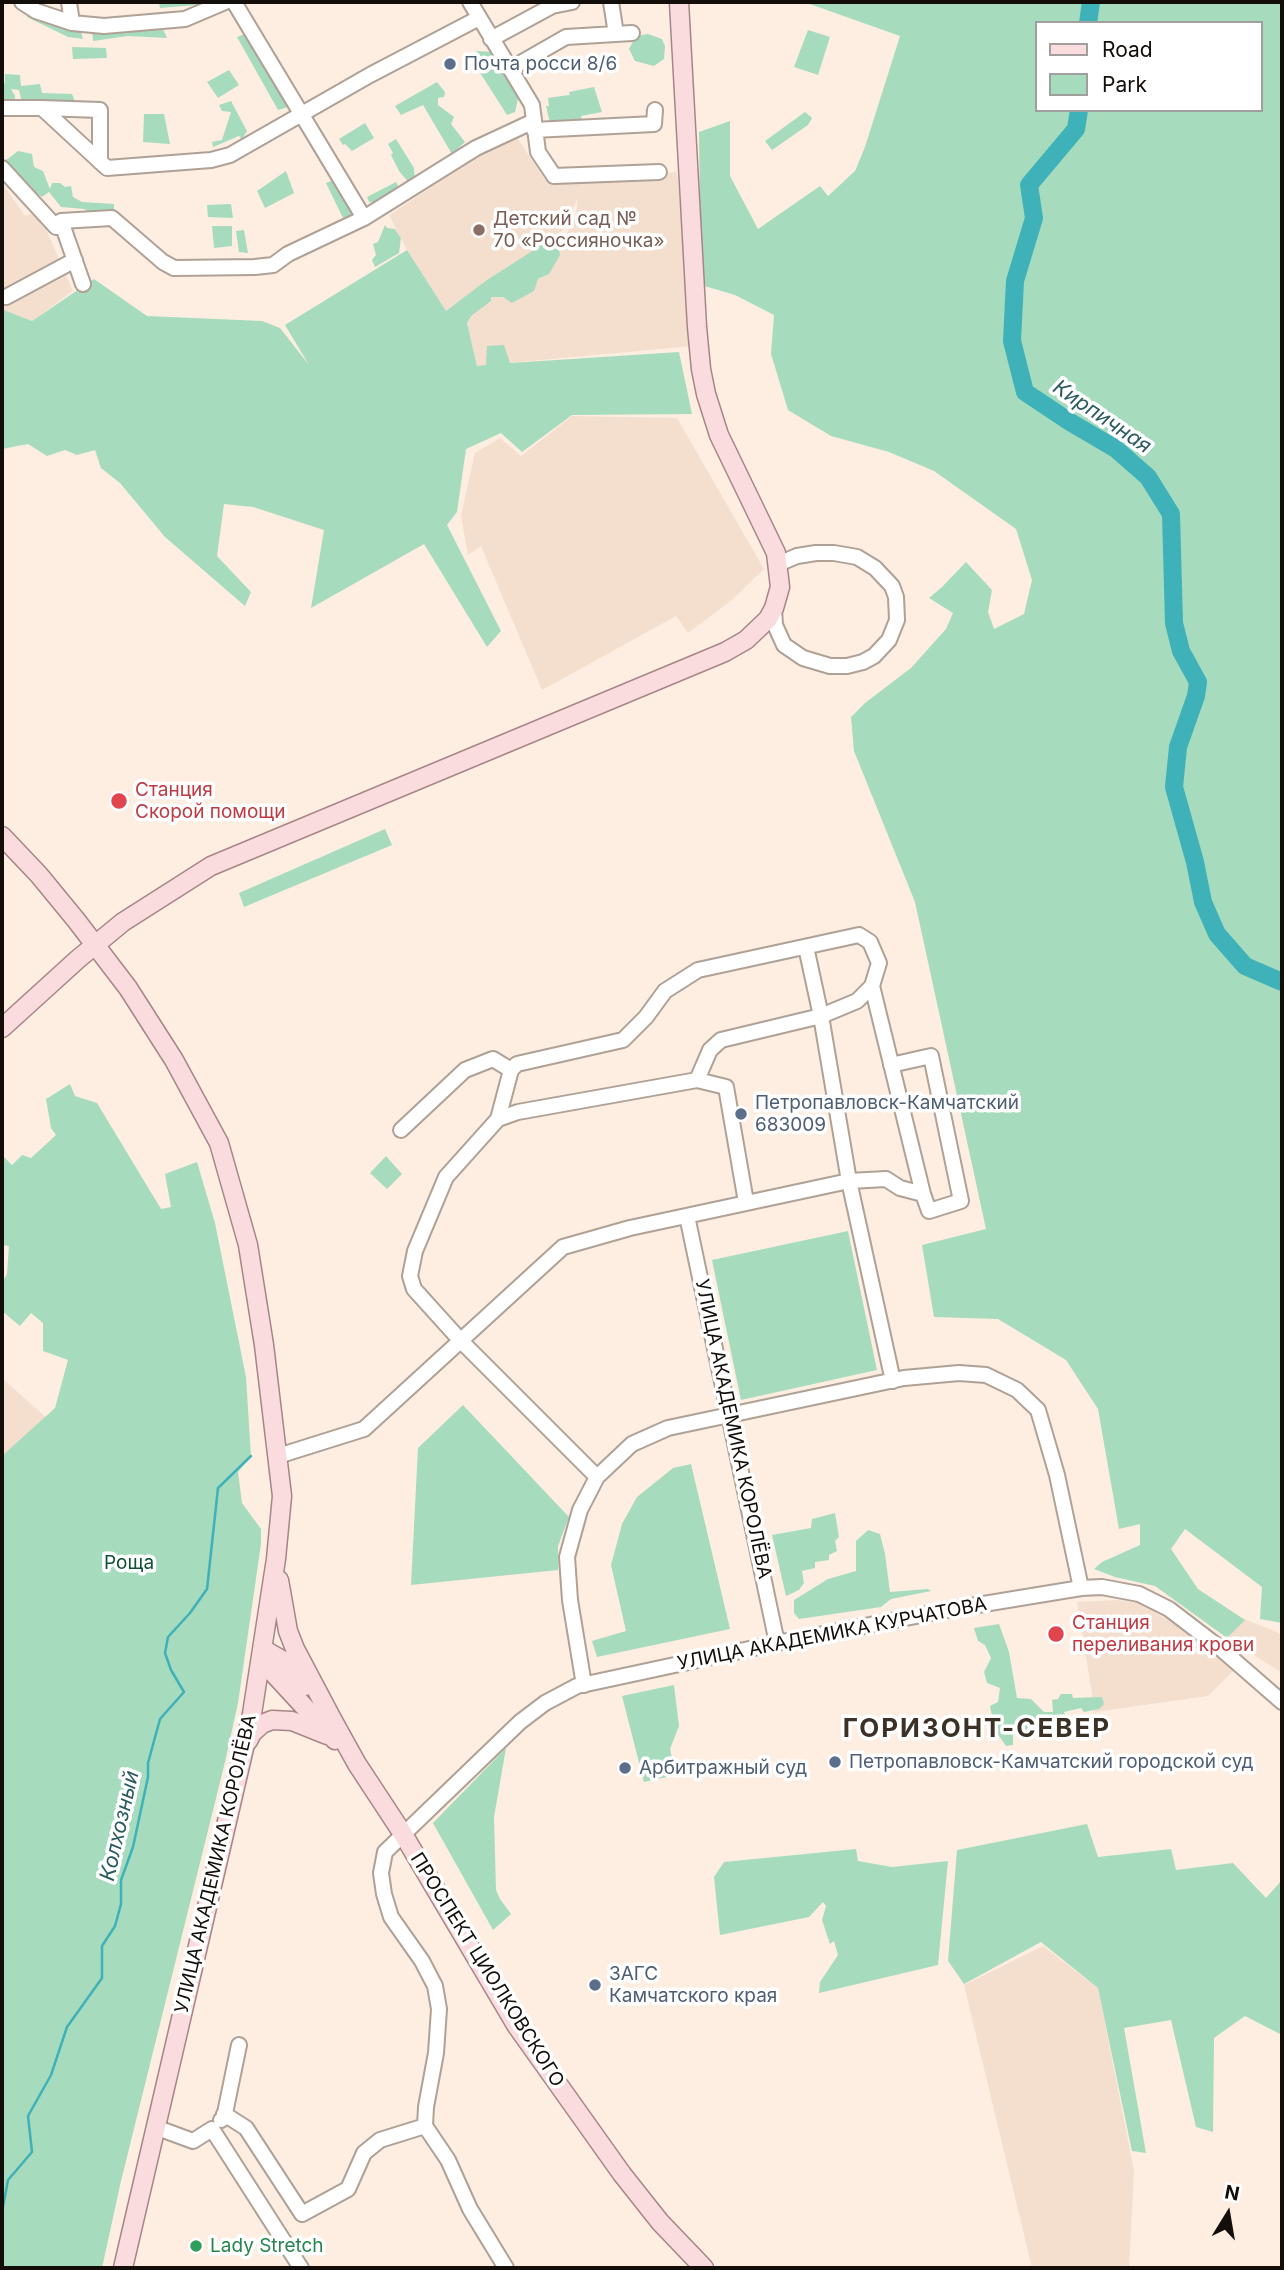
<!DOCTYPE html>
<html>
<head>
<meta charset="utf-8">
<style>
  body { margin:0 }
  #map { position:relative; width:1284px; height:2270px; overflow:hidden; background:#fdeee1; font-family:Inter,sans-serif }
  canvas { display:block }
  .frame { position:absolute; inset:0; border:4px solid #130e0a; pointer-events:none }
  .legend { position:absolute; left:1035px; top:21px; width:228px; height:91px; box-sizing:border-box; background:#fff; border:2px solid #a19f9d; margin:0; padding:9px 12px; list-style:none; font-size:21px; color:#130e0a }
  .legend li { display:flex; align-items:center; gap:14px; height:35px }
  .legend b { width:35px; border:2px solid #a19f9d }
  .north { position:absolute; left:1193px; top:2179px; width:70px; height:70px; -webkit-text-stroke:5px #fff; paint-order:stroke; rotate:11deg; font-size:19px; font-weight:700; line-height:28px; text-align:center; color:#130e0a }
  .north::after { content:''; display:block; margin:auto; width:24px; height:32px; background:#130e0a; clip-path:polygon(50% 0,100% 100%,50% 72%,0 100%) }
</style>
</head>
<body>
<div id="map">
<canvas width="1284" height="2270"></canvas>
<div class="frame"></div>
<ul class="legend">
<li><b style="height:9px;background:#fadcdf"></b>Road</li>
<li><b style="height:19px;background:#a6dbbe"></b>Park</li>
</ul>
<div class="north">N</div>
</div>
<script>
const g = document.querySelector('canvas').getContext('2d');
g.lineJoin = 'round';
function fillPath(path, color) { g.fillStyle = color; g.fill(path, 'evenodd'); }
const poly = rows => new Path2D(rows.map(r => 'M' + r).join(''));
function trace(path, color, width, dash) { g.strokeStyle = color; g.lineWidth = width; g.lineCap = dash ? 'butt' : 'round'; g.setLineDash(dash || []); g.stroke(path); }
function drawText(font, color, halo, rows, align = 'center') {
  g.font = font + ' Inter,sans-serif'; g.lineWidth = 7; g.setLineDash([]); g.textBaseline = 'middle'; g.strokeStyle = halo; g.fillStyle = color; for (const [text, x, y, turn = 0] of rows) {
    g.save(); g.translate(x, y); g.rotate((+turn || 0) * Math.PI / 180); g.textAlign = isNaN(turn) ? turn : align; if (halo) g.strokeText(text, 0, 0); g.fillText(text, 0, 0); g.restore();
  }
}
fillPath(poly([
  [514,133,545,180,576,179,577,184,577,180,677,172,693,346,477,366,467,323,472,312,491,297,503,297,549,274,576,214,578,198,555,245,447,314,407,250,389,215],
  [2,183,25,216,38,211,73,291,32,321,4,310,2,307],
  [572,416,677,418,764,569,732,600,688,633,676,616,542,690,481,546,468,555,461,516,475,453,500,438,521,456],
  [2,1378,49,1420,2,1463],
  [1192,1598,1282,1634,1282,1673,1257,1657,1187,1604],
  [1117,1600,1138,1603,1168,1620,1200,1641,1233,1671,1208,1696,1095,1712,1077,1602],
  [1043,1946,1098,1988,1134,2171,1129,2268,1032,2268,964,1985]
]), '#f4dfce');
fillPath(poly([
  [159,2,208,2,208,4,160,8],
  [804,2,1282,2,1282,1623,1260,1619,1262,1587,1185,1529,1171,1549,1198,1589,1245,1620,1227,1638,1155,1586,1115,1577,1094,1569,1102,1562,1140,1545,1140,1524,1119,1529,1098,1409,1066,1360,998,1319,934,1317,922,1245,986,1229,915,902,854,751,851,717,865,703,911,668,946,629,953,613,929,598,942,587,966,562,992,590,988,612,994,629,1024,614,1032,580,1016,529,934,471,889,452,831,436,788,410,771,354,774,315,735,295,701,285,699,132,730,121,730,176,758,229,820,186,828,196,855,171,865,147,900,36],
  [1037,23,1261,23,1261,110,1037,110],
  [30,10,80,28,83,39,68,37,27,17],
  [161,25,167,38,128,36,93,41,92,29],
  [808,30,830,37,818,75,794,67],
  [250,32,291,106,278,110,237,37],
  [648,34,662,39,665,46,664,59,654,66,635,61,629,49,636,36],
  [72,47,106,48,107,58,73,59],
  [476,51,492,52,519,94,515,112,507,115,477,68,482,62],
  [229,70,239,85,218,98,207,82],
  [5,74,20,75,21,86,40,84,42,93,72,94,76,104,22,103,19,90,11,89,15,96,15,106,2,102,2,80,5,84],
  [437,82,445,92,444,97,438,98,438,105,454,117,451,124,465,142,452,154,423,105,401,115,395,106],
  [594,87,602,112,581,116,584,126,551,127,546,106,549,106,548,98,569,95,570,97,569,92],
  [231,101,247,131,242,139,239,136,213,147,212,142,222,140,231,112,222,111,219,105],
  [805,112,812,118,808,125,772,150,765,141],
  [144,114,164,114,170,144,143,142],
  [365,123,374,138,352,151,345,144,343,145,339,139],
  [396,139,414,168,415,181,410,184,399,171,391,155,393,153,388,144],
  [18,151,32,154,34,167,43,171,50,189,52,183,60,183,65,187,71,186,73,197,82,202,114,204,114,214,99,217,84,209,61,207,49,192,42,197,32,190,24,189,5,161],
  [286,171,294,193,265,208,257,191],
  [334,180,355,214,343,218,326,183],
  [396,182,399,188,378,203,369,202,367,197],
  [231,204,233,218,208,217,207,205],
  [385,225,387,228,395,229,401,238,399,253,375,267,372,260,376,255,373,244,378,242],
  [212,226,232,226,232,246,214,248],
  [244,230,248,253,239,252,236,231],
  [557,239,560,255,549,274,538,279,534,291,512,303,503,297,491,297,491,301,471,316,467,323,477,366,486,365,487,346,504,345,510,363,679,352,692,414,572,415,522,452,501,433,466,449,457,512,447,525,501,631,487,647,424,544,311,608,324,530,253,507,224,504,217,556,251,592,245,606,165,537,120,483,101,468,95,450,77,455,65,450,47,456,28,444,2,449,2,307,4,310,32,321,94,279,147,316,262,321,280,328,309,365,285,325,407,250,446,311,487,280,545,243],
  [385,829,392,845,244,907,239,893],
  [70,1084,75,1096,97,1103,161,1209,171,1207,165,1174,197,1162,215,1223,246,1377,251,1456,238,1472,242,1503,261,1529,261,1544,238,1703,225,1762,121,2181,102,2268,2,2268,2,1456,55,1408,68,1360,43,1351,43,1323,31,1313,20,1326,2,1311,2,1283,7,1274,9,1246,2,1245,2,1155,12,1165,22,1155,31,1158,56,1135,51,1128,46,1099],
  [386,1156,402,1174,387,1189,370,1173],
  [848,1231,877,1370,741,1400,712,1260],
  [463,1405,569,1517,558,1546,558,1570,411,1585,418,1448],
  [691,1464,730,1629,597,1657,592,1641,626,1631,611,1565,622,1524,637,1497,673,1468],
  [835,1513,839,1537,835,1541,837,1551,829,1555,829,1560,815,1562,815,1568,802,1571,804,1583,799,1590,786,1596,772,1535,811,1528,812,1519],
  [868,1530,880,1534,885,1554,890,1592,928,1589,931,1591,891,1599,881,1607,799,1619,794,1613,794,1600,828,1579,856,1571,856,1541],
  [999,1624,1009,1652,1017,1698,1031,1699,1044,1712,1053,1712,1052,1700,1058,1699,1061,1694,1072,1694,1073,1698,1102,1697,1104,1704,1099,1709,1084,1712,1081,1708,1064,1712,1066,1717,1059,1723,1039,1725,1013,1734,1013,1745,1006,1746,995,1730,990,1706,998,1702,1000,1688,987,1683,984,1672,991,1658,985,1645,978,1641,974,1628],
  [674,1685,679,1726,670,1749,676,1775,644,1782,622,1696],
  [506,1748,494,1817,496,1890,500,1899,511,1914,493,1930,433,1823],
  [1087,1824,1098,1857,1171,1849,1176,1870,1233,1863,1266,1898,1282,1880,1282,1999,1280,2000,1282,2035,1245,2016,1214,2038,1213,2132,1196,2127,1171,2020,1124,2028,1146,2153,1132,2151,1098,1988,1041,1942,964,1984,948,1961,957,1850],
  [856,1849,858,1861,892,1867,948,1861,938,1965,819,1993,820,1982,838,1955,834,1941,830,1944,822,1920,826,1906,823,1902,809,1917,720,1935,714,1877,724,1862]
]), '#a6dbbe');
trace(poly([
  [2,2212,8,2180,32,2152,28,2116,51,2075,67,2027,102,1978,102,1946,115,1926,121,1904,121,1880,133,1847,148,1777,148,1763,160,1719,184,1692,171,1670,165,1653,168,1637,190,1613,207,1589,218,1488,251,1456]
]), '#3fb1b8', 2.5);
trace(poly([
  [1088,23,1091,2],
  [1079,110,1076,129,1029,185,1034,218,1015,281,1012,341,1025,392,1070,422,1116,449,1148,477,1171,514,1174,623,1181,651,1198,682,1196,696,1178,747,1174,787,1195,862,1203,902,1217,934,1245,966,1282,982]
]), '#3fb1b8', 18);
const minor = poly([
  [22,2,36,11,72,23,104,26,185,19,225,2],
  [69,2,72,23],
  [234,2,364,218],
  [470,2,532,105,538,152,554,176,659,172],
  [611,2,616,34],
  [491,39,552,6,572,2],
  [510,69,566,37,632,33],
  [2,108,42,108,107,168,211,160,230,155,370,75,479,18],
  [42,108,100,110,100,162],
  [534,130,654,124,655,110],
  [2,168,56,227,61,221,112,218,163,262,174,268,255,267,273,265,288,254,364,218,476,148,534,121],
  [61,221,83,284],
  [6,297,75,260],
  [774,608,775,625,784,645,803,658,830,666,847,666,863,662,874,656,889,640,897,620,896,597,892,586,875,568,857,557,834,553,816,553,797,556,778,564],
  [806,947,821,1016,849,1181,893,1381],
  [891,1065,931,1056,961,1201,929,1211,923,1194],
  [498,1119,511,1070,517,1064,623,1040,646,1017,665,991,698,970,859,935,870,942,879,963,872,986,857,1001,821,1016,721,1040,710,1050,697,1080],
  [401,1130,465,1070,493,1059,511,1070],
  [687,1216,777,1643],
  [278,1456,364,1429,563,1247,630,1228,849,1181,886,1179,900,1188,923,1194,872,986],
  [597,1477,461,1341,414,1289,410,1276,415,1251,446,1177,498,1119,518,1112,697,1080,726,1087,746,1202],
  [584,1685,570,1600,567,1557,580,1510,597,1477,632,1444,668,1428,904,1378,959,1373,986,1375,1017,1390,1038,1410,1057,1475,1081,1588],
  [224,2114,246,2128,302,2214,348,2189,364,2153,380,2140,425,2126],
  [221,2120,224,2118,239,2045],
  [155,2127,193,2141,212,2129,301,2268],
  [506,2268,470,2209,448,2160,425,2126,426,2107,436,2053,439,2009,435,1986,422,1961,391,1917,384,1894,381,1873,385,1852,520,1722,545,1703,577,1686,777,1643,947,1610,1081,1588,1102,1587,1139,1594,1169,1609,1220,1648,1282,1702]
]);
const major = poly([
  [2,836,39,875,76,920,128,988,174,1060,219,1143,248,1245,264,1345,282,1496,276,1559,252,1714,123,2268],
  [2,1028,78,959,123,922,211,866,725,652,746,640,768,619,774,608,780,587,776,553,719,435,706,394,701,369,697,327,679,2],
  [279,1580,288,1631,295,1649,332,1719,357,1764,403,1834,516,2025,622,2174,660,2222,704,2268],
  [263,1649,282,1660,305,1686],
  [262,1661,335,1740],
  [248,1741,252,1733,262,1724,272,1720,292,1721,327,1735]
]);
trace(minor, '#afa195', 18);
trace(major, '#a78587', 21);
trace(minor, '#fff', 14);
trace(major, '#fadcdf', 18);
for (const [x, y, r, color] of [
  [450,64,7,"#5c6f8a"],
  [479,230,7,"#8d6e63"],
  [119,801,9,"#e0444e"],
  [741,1114,7,"#5c6f8a"],
  [1056,1634,9,"#e0444e"],
  [835,1762,7,"#5c6f8a"],
  [625,1768,7,"#5c6f8a"],
  [595,1985,7,"#5c6f8a"],
  [196,2246,7,"#2e9e5b"]
]) { const dot = new Path2D(); dot.arc(x, y, r, 0, 2 * Math.PI); g.fillStyle = color; g.fill(dot); trace(dot, '#fff', 2.5); }
drawText('19px', '#4e5e75', '#fff', [
  ["Почта росси 8/6",464,64],
  ["Петропавловск-Камчатский",755,1103],
  ["683009",755,1125],
  ["Петропавловск-Камчатский городской суд",849,1762],
  ["Арбитражный суд",639,1768],
  ["ЗАГС",609,1974],
  ["Камчатского края",609,1996]
], 'left');
drawText('19px', '#785e54', '#fff', [
  ["Детский сад №",493,219],
  ["70 «Россияночка»",493,241]
], 'left');
drawText('19px', '#be3a42', '#fff', [
  ["Станция",135,790],
  ["Скорой помощи",135,812],
  ["Станция",1072,1623],
  ["переливания крови",1072,1645]
], 'left');
drawText('19px', '#130e0a', '#fff', [
  ["УЛИЦА АКАДЕМИКА КОРОЛЁВА",733,1429,78],
  ["УЛИЦА АКАДЕМИКА КУРЧАТОВА",832,1634,-11],
  ["УЛИЦА АКАДЕМИКА КОРОЛЁВА",216,1864,-77],
  ["ПРОСПЕКТ ЦИОЛКОВСКОГО",487,1970,58]
]);
drawText('19px', '#0e5035', '#fff', [
  ["Роща",129,1563]
]);
drawText('19px', '#27864d', '#fff', [
  ["Lady Stretch",210,2246]
], 'left');
drawText('italic 21px', '#2b5b5e', '#fff', [
  ["Кирпичная",1102,417,34],
  ["Колхозный",120,1826,-77]
]);
g.letterSpacing = '2px';
drawText('bold 26px', '#3c3127', '#fff', [
  ["ГОРИЗОНТ-СЕВЕР",977,1729]
]);
g.letterSpacing = '0px';
</script>
</body>
</html>
